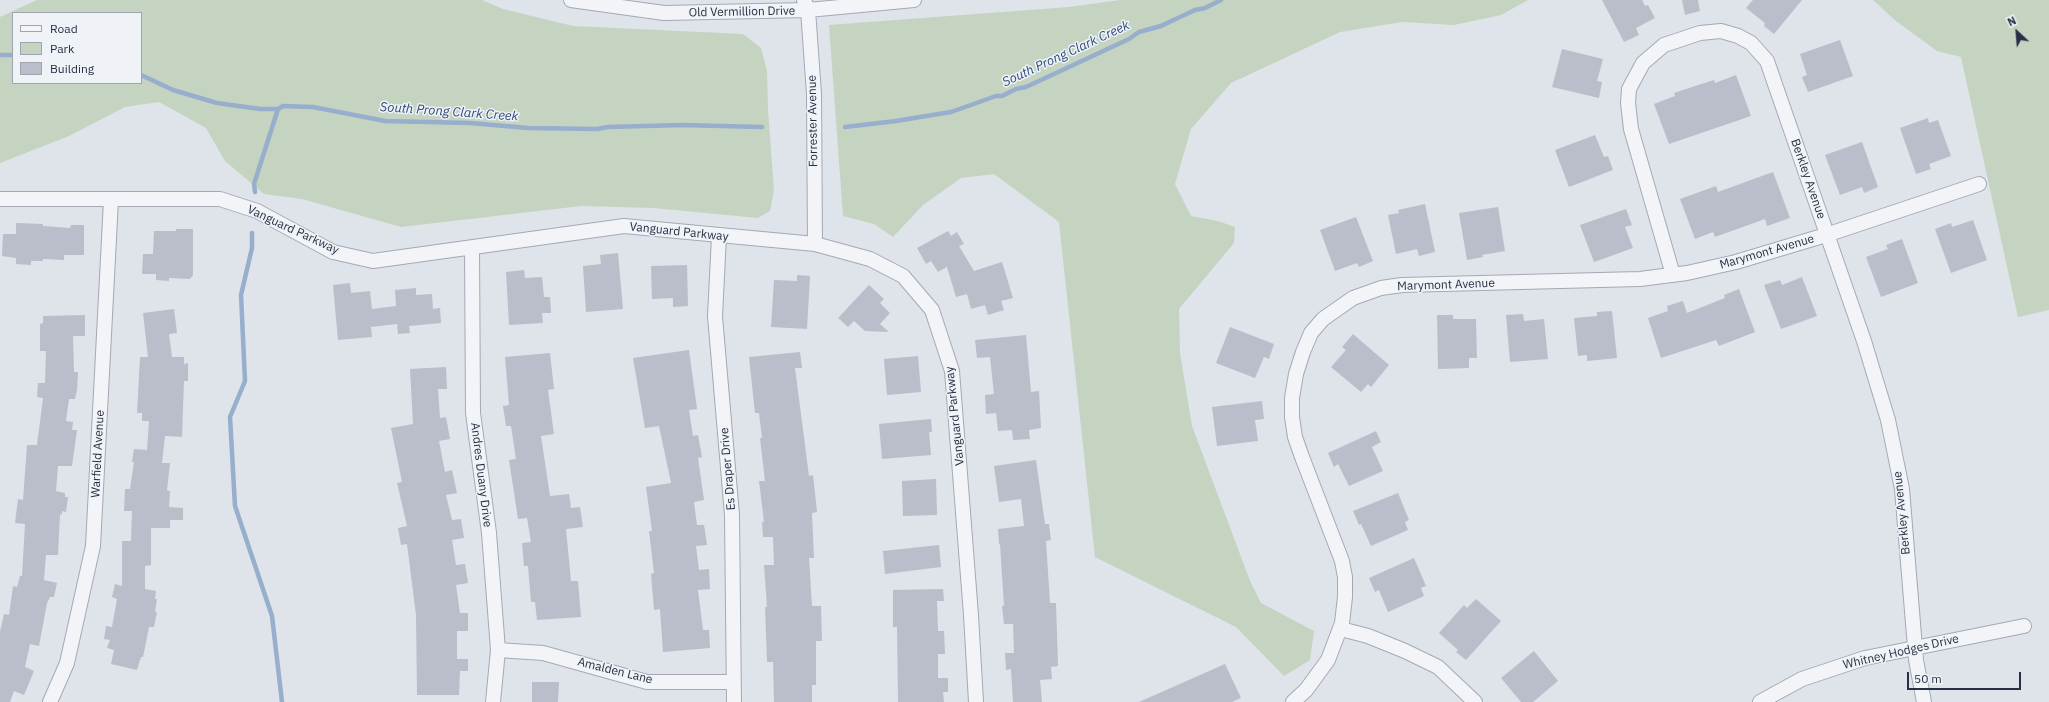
<!DOCTYPE html>
<html>
<head>
<meta charset="utf-8">
<style>
  body { margin:0 }
  #map { position:relative; width:2049px; height:702px; overflow:hidden; background:#dfe3ea; font-family:"IBM Plex Sans",sans-serif }
  canvas { display:block }
  .legend { position:absolute; left:12px; top:12px; width:130px; height:72px; box-sizing:border-box; background:#eff2f7; border:1px solid #9fa4af; margin:0; padding:5px 7px; list-style:none; font-size:12px; color:#262f43 }
  .legend li { display:flex; align-items:center; gap:8px; height:20px }
  .legend b { width:20px; border:1px solid #9fa4af }
  .north { position:absolute; left:1997px; top:12px; width:40px; height:40px; -webkit-text-stroke:3px #eff2f7; paint-order:stroke; rotate:334deg; font-size:11px; font-weight:700; line-height:16px; text-align:center; color:#262f43 }
  .north::after { content:''; display:block; margin:auto; width:14px; height:18px; background:#262f43; clip-path:polygon(50% 0,100% 100%,50% 72%,0 100%) }
  .scale { position:absolute; left:1907px; top:672px; width:114px; height:18px; box-sizing:border-box; border:2px solid #262f43; border-top:0; padding-left:5px; font-size:12px; line-height:14px; white-space:nowrap; color:#262f43; -webkit-text-stroke:3px #eff2f7; paint-order:stroke }
</style>
</head>
<body>
<div id="map">
<canvas width="2049" height="702"></canvas>
<ul class="legend">
<li><b style="height:5px;background:#f2f4f8"></b>Road</li>
<li><b style="height:11px;background:#c4d4c0"></b>Park</li>
<li><b style="height:11px;background:#b9beca"></b>Building</li>
</ul>
<div class="north">N</div>
<div class="scale">50 m</div>
</div>
<script>
const g = document.querySelector('canvas').getContext('2d');
g.lineJoin = 'round';
function fillPath(path, color) { g.fillStyle = color; g.fill(path, 'evenodd'); }
const poly = rows => new Path2D(rows.map(r => 'M' + r).join(''));
function trace(path, color, width, dash) { g.strokeStyle = color; g.lineWidth = width; g.lineCap = dash ? 'butt' : 'round'; g.setLineDash(dash || []); g.stroke(path); }
function drawText(font, color, halo, rows, align = 'center') {
  g.font = font + ' "IBM Plex Sans",sans-serif'; g.lineWidth = 3; g.setLineDash([]); g.textBaseline = 'middle'; g.strokeStyle = halo; g.fillStyle = color; for (const [text, x, y, turn = 0] of rows) {
    g.save(); g.translate(x, y); g.rotate((+turn || 0) * Math.PI / 180); g.textAlign = isNaN(turn) ? turn : align; if (halo) g.strokeText(text, 0, 0); g.fillText(text, 0, 0); g.restore();
  }
}
fillPath(poly([
  [37,0,482,0,503,9,573,26,743,34,761,48,767,71,768,110,774,190,770,211,758,218,654,208,581,206,401,227,302,199,264,194,225,161,206,128,159,102,125,107,69,136,0,163,0,17],
  [13,13,141,13,141,83,13,83],
  [1120,0,1528,0,1501,15,1454,25,1402,22,1340,32,1231,83,1191,129,1175,184,1191,216,1218,221,1235,227,1234,243,1179,309,1180,353,1192,426,1250,581,1261,603,1314,631,1310,660,1284,676,1236,627,1095,557,1059,222,994,174,961,178,923,205,893,237,874,224,843,216,829,25,1069,7],
  [1873,0,2049,0,2049,310,2018,317,1961,57,1937,51,1896,21]
]), '#c4d4c0');
trace(poly([
  [0,55,13,55],
  [141,75,173,90,217,103,260,109,278,109,283,106,313,107,385,121,470,123,528,128,597,129,608,127,682,125,762,127],
  [845,127,896,121,951,112,996,96,1002,96,1016,89,1026,87,1129,39,1139,32,1161,26,1195,10,1205,8,1221,0],
  [255,192,254,184,278,109],
  [252,233,252,248,241,295,245,381,230,417,235,506,272,616,282,702]
]), '#97aecd', 4.5);
fillPath(poly([
  [1602,0,1642,0,1645,6,1648,5,1655,18,1636,28,1639,35,1624,42],
  [1682,0,1698,0,1700,11,1685,15],
  [1753,0,1802,0,1774,34,1764,26,1765,23,1746,8],
  [1840,40,1853,76,1808,92,1802,77,1807,75,1800,54],
  [1562,49,1603,59,1597,81,1602,82,1599,98,1552,87],
  [1736,75,1751,116,1669,144,1654,104,1675,96,1674,93,1689,88,1714,80,1715,83],
  [1928,118,1929,123,1938,120,1951,156,1929,164,1931,169,1916,174,1900,128],
  [1595,135,1604,157,1608,156,1613,170,1569,187,1555,150],
  [1862,142,1878,187,1864,193,1862,187,1840,195,1825,155],
  [1773,172,1790,218,1767,226,1765,219,1715,237,1713,232,1695,239,1680,199,1716,186,1718,192],
  [1425,204,1435,252,1419,256,1417,249,1396,254,1388,215,1399,213,1398,210],
  [1498,207,1505,251,1482,255,1483,257,1467,260,1459,213],
  [1626,209,1632,225,1625,227,1633,248,1594,262,1580,225],
  [1356,217,1373,261,1359,267,1357,263,1335,271,1320,230],
  [1973,220,1987,260,1951,273,1935,229,1951,223,1952,227],
  [16,223,43,224,43,226,70,228,71,225,84,225,84,255,64,255,64,260,43,259,43,261,31,261,31,265,16,264,16,258,2,256,3,234,16,234],
  [176,229,193,229,193,275,190,279,169,278,169,281,156,280,156,274,142,274,143,254,153,254,154,231,176,231],
  [948,231,951,236,957,232,964,244,959,246,974,271,1002,262,1013,298,1001,301,1004,310,988,315,985,305,971,309,967,294,956,297,947,267,938,272,931,261,926,264,917,248],
  [1902,239,1918,283,1881,297,1866,257,1888,249,1886,245],
  [618,253,623,309,586,312,583,266,601,264,600,255],
  [687,265,688,306,673,307,673,298,652,299,651,266],
  [524,270,525,278,542,277,544,297,550,297,551,313,542,313,543,323,509,325,506,272],
  [797,275,810,276,807,329,771,327,774,280,797,281],
  [1802,277,1817,316,1781,329,1764,285,1780,280,1782,285],
  [350,283,351,293,370,291,372,309,396,306,395,290,416,288,416,295,432,294,433,309,440,308,441,323,409,326,410,333,398,334,397,324,371,327,372,337,338,340,333,285],
  [869,285,884,299,880,303,890,313,880,324,889,332,865,331,854,321,848,327,838,318],
  [1739,289,1755,332,1719,346,1716,340,1661,358,1648,318,1668,311,1667,306,1683,301,1687,313,1725,298,1724,295],
  [174,309,177,333,169,334,172,357,184,357,184,364,188,363,188,381,184,381,182,437,165,436,162,463,170,463,167,490,170,491,169,507,183,508,183,520,170,520,170,528,151,528,151,565,145,566,145,589,156,591,155,599,157,599,155,612,157,612,154,627,149,627,143,657,141,657,137,670,111,664,114,650,107,648,110,640,104,639,106,626,112,627,117,599,112,597,115,584,122,586,122,541,131,541,132,511,124,511,125,489,130,489,134,462,132,462,134,449,147,450,149,421,142,421,142,413,137,413,140,357,148,357,143,313],
  [1612,311,1617,358,1587,361,1587,355,1578,356,1574,318,1597,316,1597,312],
  [1523,314,1524,321,1544,319,1548,359,1510,362,1506,315],
  [85,315,85,336,73,336,74,372,78,372,77,390,75,399,69,399,66,421,73,422,72,430,77,430,72,466,58,466,56,491,65,493,65,497,68,497,66,512,62,511,62,515,60,514,58,555,46,555,44,580,57,583,54,597,50,597,47,603,39,646,30,644,25,667,34,671,24,695,14,691,10,702,0,702,0,632,4,614,9,615,13,586,17,587,20,576,22,576,25,524,15,523,18,499,23,500,27,445,37,445,43,398,37,397,38,383,45,383,46,351,40,351,40,324,43,323,43,316],
  [1437,315,1453,315,1453,319,1476,319,1477,358,1469,358,1469,368,1438,369],
  [1230,327,1274,344,1269,359,1264,357,1255,378,1216,363],
  [1353,334,1389,365,1371,387,1368,384,1361,392,1331,367,1346,350,1342,347],
  [1026,335,1031,392,1039,391,1041,428,1029,430,1030,439,1013,440,1012,430,998,431,996,413,986,414,985,395,994,394,990,357,977,358,975,340],
  [689,350,697,409,689,410,693,436,698,435,702,457,698,458,704,500,694,502,697,525,704,525,707,545,696,546,699,570,709,569,710,589,698,590,703,630,709,630,710,648,663,652,660,609,654,610,651,574,654,573,649,531,652,531,646,487,671,483,659,426,645,428,633,358],
  [800,352,802,368,795,368,809,476,813,475,817,512,812,513,814,558,809,558,812,606,821,606,822,641,816,641,816,685,812,685,812,702,774,702,773,662,767,662,765,607,767,607,764,565,774,565,773,537,763,537,762,522,764,522,759,481,765,481,760,438,762,438,759,413,755,413,749,357],
  [550,353,554,389,548,390,554,434,541,436,550,496,569,494,571,508,580,507,583,527,566,529,571,581,578,581,581,617,537,620,535,602,531,602,528,566,524,566,522,543,531,542,527,518,518,519,509,460,516,459,511,426,506,426,503,406,509,405,505,357],
  [918,356,921,392,887,395,884,359],
  [446,367,447,389,438,389,440,418,446,417,450,439,439,441,445,472,452,470,457,493,446,495,452,520,461,519,464,538,452,540,456,565,465,564,468,583,456,585,460,613,468,613,468,631,457,631,457,659,468,659,468,671,460,671,459,695,417,695,416,615,407,544,401,545,398,528,407,526,397,483,402,482,391,428,413,424,410,369],
  [1262,401,1264,419,1255,420,1258,441,1217,446,1212,407],
  [931,419,932,432,929,432,931,455,882,459,879,424],
  [1376,431,1381,442,1372,447,1383,471,1349,486,1338,464,1334,467,1328,453],
  [1036,460,1045,524,1049,524,1051,540,1046,541,1050,603,1056,603,1058,666,1051,667,1052,679,1040,680,1042,702,1013,702,1011,669,1006,670,1005,653,1014,653,1013,624,1004,624,1002,606,1004,606,1000,544,999,544,998,529,1024,526,1021,499,999,502,994,466],
  [936,479,937,515,903,516,902,481],
  [1398,493,1409,520,1405,522,1408,530,1371,546,1361,524,1359,525,1353,511],
  [939,545,941,567,885,574,883,551],
  [1414,558,1426,586,1421,588,1424,596,1388,612,1379,590,1375,592,1369,578],
  [943,589,944,601,937,601,938,631,944,631,945,654,938,654,938,678,948,678,948,692,943,692,944,702,898,702,897,627,893,627,893,590],
  [1476,599,1501,621,1466,660,1456,652,1458,650,1439,633,1464,605,1467,608],
  [1534,651,1558,681,1533,702,1521,702,1501,678],
  [1225,664,1241,698,1232,702,1139,702],
  [532,682,559,682,558,702,532,702]
]), '#b9beca');
const minor = poly([
  [571,0,664,13,808,10,914,0],
  [804,0,808,10,814,94,815,244],
  [0,199,220,199,257,211,333,252,373,261,624,226,815,244,870,259,903,276,932,310,952,371,971,615,976,702],
  [719,236,715,316,732,515,734,702],
  [472,248,473,413,489,533,498,650,493,702],
  [1673,275,1631,129,1628,103,1629,89,1643,63,1664,45,1700,33,1721,31,1738,36,1751,43,1767,61,1864,341,1888,420,1902,489,1916,660,1924,702],
  [1341,629,1368,636,1405,651,1438,667,1475,702],
  [498,650,543,653,647,682,734,682],
  [50,702,67,663,93,546,111,200],
  [1293,702,1306,690,1328,660,1342,623,1345,597,1345,577,1342,561,1302,457,1295,437,1292,417,1292,398,1296,374,1303,352,1311,333,1323,319,1353,298,1381,288,1402,285,1640,279,1687,273,1736,262,1826,235,1979,184],
  [1760,702,1802,679,1865,658,2024,626]
]);
trace(minor, '#a4a9b5', 16);
trace(minor, '#f2f4f8', 14);
drawText('12px', '#262f43', '#eff2f7', [
  ["Old Vermillion Drive",742,12,-1],
  ["Forrester Avenue",813,121,-91],
  ["Berkley Avenue",1808,179,71],
  ["Vanguard Parkway",293,230,25],
  ["Vanguard Parkway",679,232,6],
  ["Marymont Avenue",1767,252,-16],
  ["Marymont Avenue",1446,285,-2],
  ["Vanguard Parkway",955,416,-96],
  ["Warfield Avenue",98,454,-87],
  ["Es Draper Drive",728,469,-95],
  ["Andres Duany Drive",481,475,83],
  ["Berkley Avenue",1902,513,-96],
  ["Whitney Hodges Drive",1901,652,-13],
  ["Amalden Lane",615,671,14]
]);
drawText('italic 13px', '#2d4b7a', '#eff2f7', [
  ["South Prong Clark Creek",1066,54,-25],
  ["South Prong Clark Creek",449,112,4]
]);
</script>
</body>
</html>
